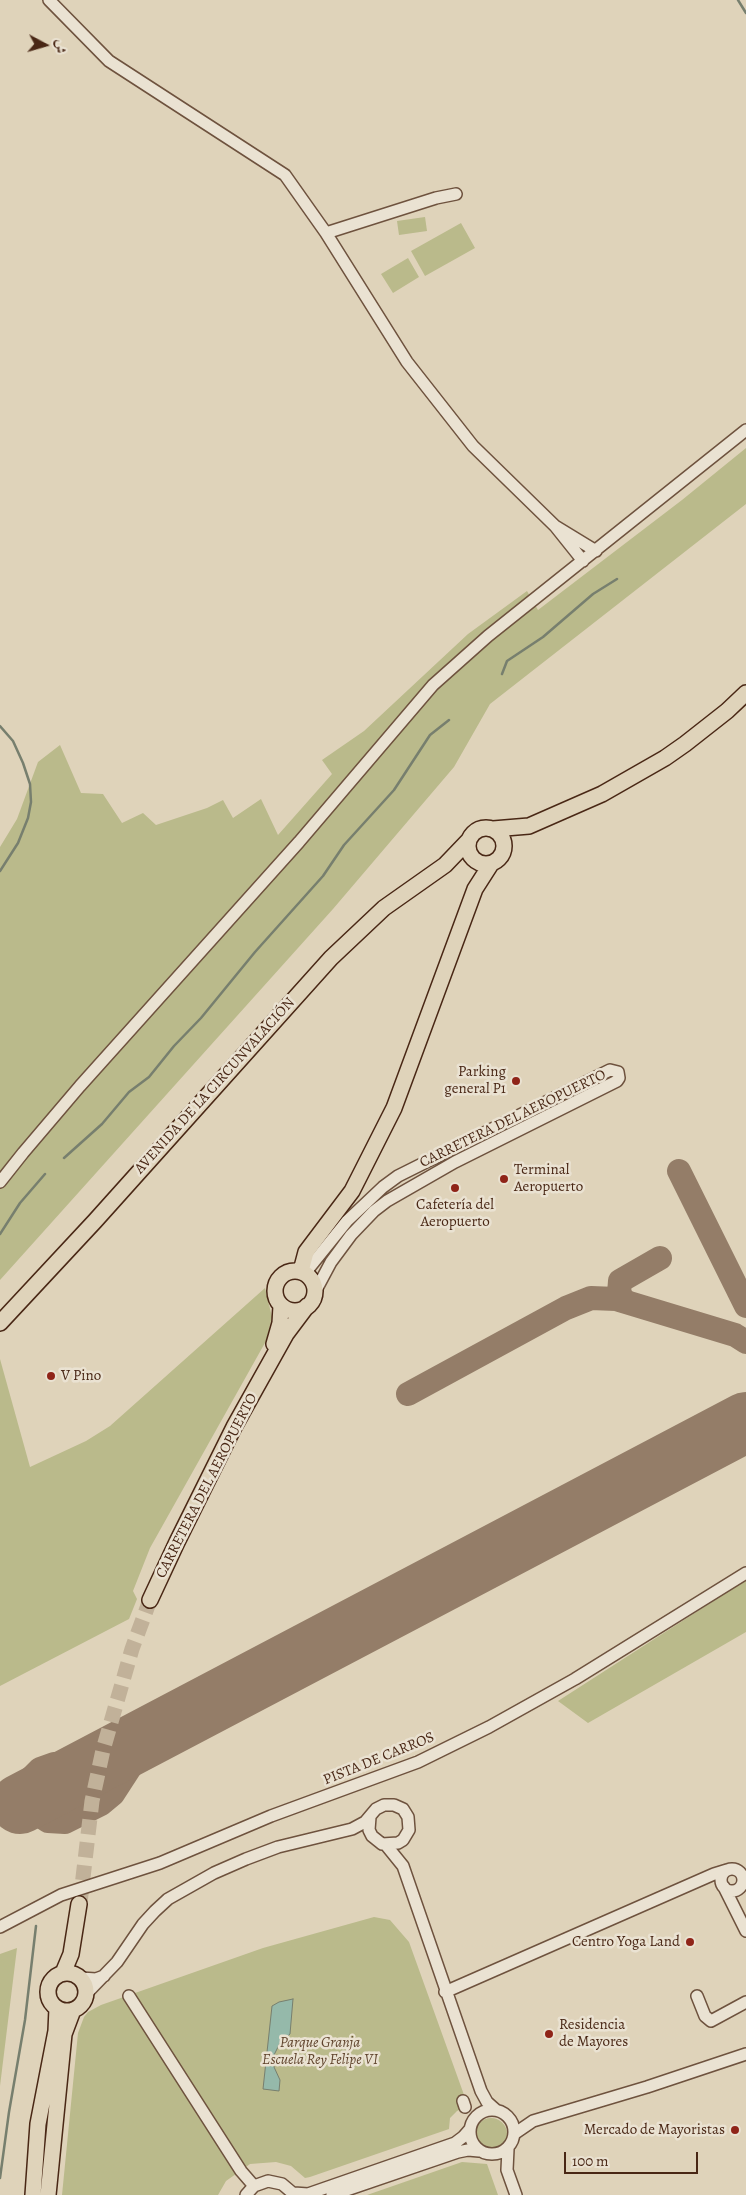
<!DOCTYPE html>
<html>
<head>
<meta charset="utf-8">
<style>
  body { margin:0 }
  #map { position:relative; width:746px; height:2195px; overflow:hidden; background:#dfd3ba; font-family:Alegreya,Amiri,serif }
  canvas { display:block }
  .north { position:absolute; left:20px; top:20px; width:50px; height:50px; -webkit-text-stroke:4px #eae2d2; paint-order:stroke; rotate:96deg; font-size:14px; font-weight:700; line-height:20px; text-align:center; color:#492715 }
  .north::after { content:''; display:block; margin:auto; width:18px; height:22px; background:#492715; clip-path:polygon(50% 0,100% 100%,50% 72%,0 100%) }
  .scale { position:absolute; left:564px; top:2152px; width:134px; height:22px; box-sizing:border-box; border:2px solid #492715; border-top:0; padding-left:6px; font-size:15px; line-height:18px; white-space:nowrap; color:#492715; -webkit-text-stroke:4px #eae2d2; paint-order:stroke }
</style>
</head>
<body>
<div id="map">
<canvas width="746" height="2195"></canvas>
<div class="north">ش</div>
<div class="scale">100 m</div>
</div>
<script>
const g = document.querySelector('canvas').getContext('2d');
g.lineJoin = 'round';
function fillPath(path, color) { g.fillStyle = color; g.fill(path, 'evenodd'); }
const poly = rows => new Path2D(rows.map(r => 'M' + r).join(''));
function trace(path, color, width, dash) { g.strokeStyle = color; g.lineWidth = width; g.lineCap = dash ? 'butt' : 'round'; g.setLineDash(dash || []); g.stroke(path); }
function drawText(font, color, halo, rows, align = 'center') {
  g.font = font + ' Alegreya,serif'; g.lineWidth = 5; g.setLineDash([]); g.textBaseline = 'middle'; g.strokeStyle = halo; g.fillStyle = color; for (const [text, x, y, turn = 0] of rows) {
    g.save(); g.translate(x, y); g.rotate((+turn || 0) * Math.PI / 180); g.textAlign = isNaN(turn) ? turn : align; if (halo) g.strokeText(text, 0, 0); g.fillText(text, 0, 0); g.restore();
  }
}
fillPath(poly([
  [425,217,427,231,399,235,397,221],
  [461,223,475,248,425,276,411,251],
  [408,258,419,277,393,293,381,274],
  [746,448,746,504,490,704,454,767,333,909,0,1280,0,847,17,819,38,762,60,745,81,793,103,794,122,823,143,813,156,825,207,808,223,800,233,818,261,799,278,835,332,774,322,760,364,731,468,634,527,591,538,610,682,500],
  [265,1288,272,1317,266,1341,150,1548,133,1591,137,1599,129,1619,0,1686,0,1359,30,1467,86,1441,110,1426],
  [746,1580,746,1632,588,1723,558,1701],
  [374,1917,390,1920,409,1942,468,2106,457,2111,450,2118,449,2129,310,2177,305,2178,291,2166,276,2162,250,2164,226,2181,218,2195,62,2195,78,2033,84,2017,88,2012,101,2005,263,1948],
  [17,1948,0,2086,0,1954],
  '475 2134a16 16 0 1 1 32 0a16 16 0 1 1-32 0Z',
  [462,2162,487,2164,498,2195,367,2195]
]), '#baba8b');
const water = poly([
  [293,1999,290,2034,280,2043,274,2055,274,2067,280,2080,279,2091,263,2089,272,2006,279,2002,293,1999]
]);
fillPath(water, '#95b9aa');
trace(water, '#777f6e', 1);
trace(poly([
  [738,0,746,13],
  [502,674,507,661,543,637,593,594,617,579],
  [0,726,13,741,23,763,30,784,31,802,28,818,18,843,0,871],
  [64,1158,102,1124,129,1092,149,1077,174,1046,201,1018,255,952,323,876,344,845,394,790,430,735,449,720],
  [0,1234,20,1203,45,1174],
  [0,2178,9,2112,25,2020,36,1926]
]), '#777f6e', 2.5);
trace(poly([
  [679,1171,746,1306],
  [625,1301,619,1294,620,1281,660,1258],
  [408,1394,566,1308,591,1298,616,1299,735,1335,746,1342],
  [90,1768,54,1764,40,1769,32,1777,29,1787,28,1795,36,1813,48,1821,65,1822,101,1804,113,1794,148,1740,176,1722]
]), '#947d68', 24);
trace(poly([
  [20,1804,746,1422]
]), '#947d68', 60);
trace(poly([
  [80,1903,92,1801,103,1750,132,1649,150,1600]
]), '#c1b199', 15, [15, 8]);
const minor = poly([
  [49,0,109,61,285,175,326,233,407,362,473,446,555,526],
  [326,233,436,198,456,194],
  [583,561,555,526,596,551],
  [0,1182,23,1153,80,1086,299,842,433,685,488,636,746,430],
  [305,1273,347,1221,383,1187,398,1176,610,1070,618,1072,619,1078,617,1081,455,1162,387,1201,374,1211,351,1235,331,1262,315,1292],
  [386,1845,403,1866,481,2091,487,2102,496,2110],
  '721 1880a11 11 0 1 1 22 0a11 11 0 1 1-22 0Z',
  [724,1887,746,1931],
  [0,1927,61,1895,160,1863,271,1816,418,1762,489,1727,575,1679,746,1573],
  [81,1978,96,1979,104,1976],
  [445,1992,714,1874,727,1870],
  [86,1994,117,1962,143,1924,155,1911,168,1899,214,1873,246,1859,278,1847,352,1829,365,1822,376,1809,384,1805,394,1805,403,1809,408,1817,409,1830,403,1840,398,1843,382,1844,372,1836,369,1830,370,1817],
  [129,1996,241,2171,254,2186],
  [697,1996,705,2016,711,2021,746,2002],
  [463,2101,465,2107],
  '470 2132a22 22 0 1 1 44 0a22 22 0 1 1-44 0Z',
  [514,2134,533,2121,647,2087,746,2054],
  [508,2149,507,2170,516,2195],
  [294,2193,308,2194,455,2143,463,2137,470,2129],
  [246,2195,254,2186,268,2181,282,2184,295,2195],
  [332,2195,458,2152,468,2150,479,2151]
]);
const major = poly([
  '468 846a18 18 0 1 1 36 0a18 18 0 1 1-36 0Z',
  [493,829,529,826,602,794,665,758,685,744,727,711,746,693],
  '275 1291a20 20 0 1 1 40 0a20 20 0 1 1-40 0Z',
  [301,1271,306,1252,352,1191,394,1108,475,889,491,864],
  [0,1323,95,1221,331,958,384,908,445,865,468,841],
  [274,1344,280,1323,281,1306],
  [150,1600,177,1542,234,1427,286,1334,307,1306],
  '48 1992a19 19 0 1 1 38 0a19 19 0 1 1-38 0Z',
  [63,1973,71,1954,79,1904],
  [33,2195,38,2124,56,2031,57,2008],
  [48,2195,64,2034,73,2010]
]);
trace(minor, '#6e523e', 14);
trace(major, '#492715', 18);
trace(minor, '#eae2d2', 11);
trace(major, '#dfd3ba', 15);
for (const [x, y, r, color] of [
  [516,1081,5,"#8f2418"],
  [504,1179,5,"#8f2418"],
  [455,1188,5,"#8f2418"],
  [51,1376,5,"#8f2418"],
  [690,1942,5,"#8f2418"],
  [549,2034,5,"#8f2418"],
  [735,2130,5,"#8f2418"]
]) { const dot = new Path2D(); dot.arc(x, y, r, 0, 2 * Math.PI); g.fillStyle = color; g.fill(dot); trace(dot, '#eae2d2', 2); }
drawText('15px', '#492715', '#eae2d2', [
  ["Parking",506,1072],
  ["general P1",506,1089],
  ["Terminal",514,1170,"left"],
  ["Aeropuerto",514,1187,"left"],
  ["Cafetería del",455,1205,"center"],
  ["Aeropuerto",455,1222,"center"],
  ["V Pino",61,1376,"left"],
  ["Centro Yoga Land",680,1942],
  ["Residencia",559,2025,"left"],
  ["de Mayores",559,2042,"left"],
  ["Mercado de Mayoristas",725,2130]
], 'right');
drawText('15px', '#492715', '#eae2d2', [
  ["AVENIDA DE LA CIRCUNVALACIÓN",215,1086,-48],
  ["CARRETERA DEL AEROPUERTO",513,1119,-26],
  ["CARRETERA DEL AEROPUERTO",207,1486,-63],
  ["PISTA DE CARROS",379,1759,-22]
]);
drawText('italic 15px', '#60442d', '#eae2d2', [
  ["Parque Granja",320,2043],
  ["Escuela Rey Felipe VI",320,2060]
]);
</script>
</body>
</html>
